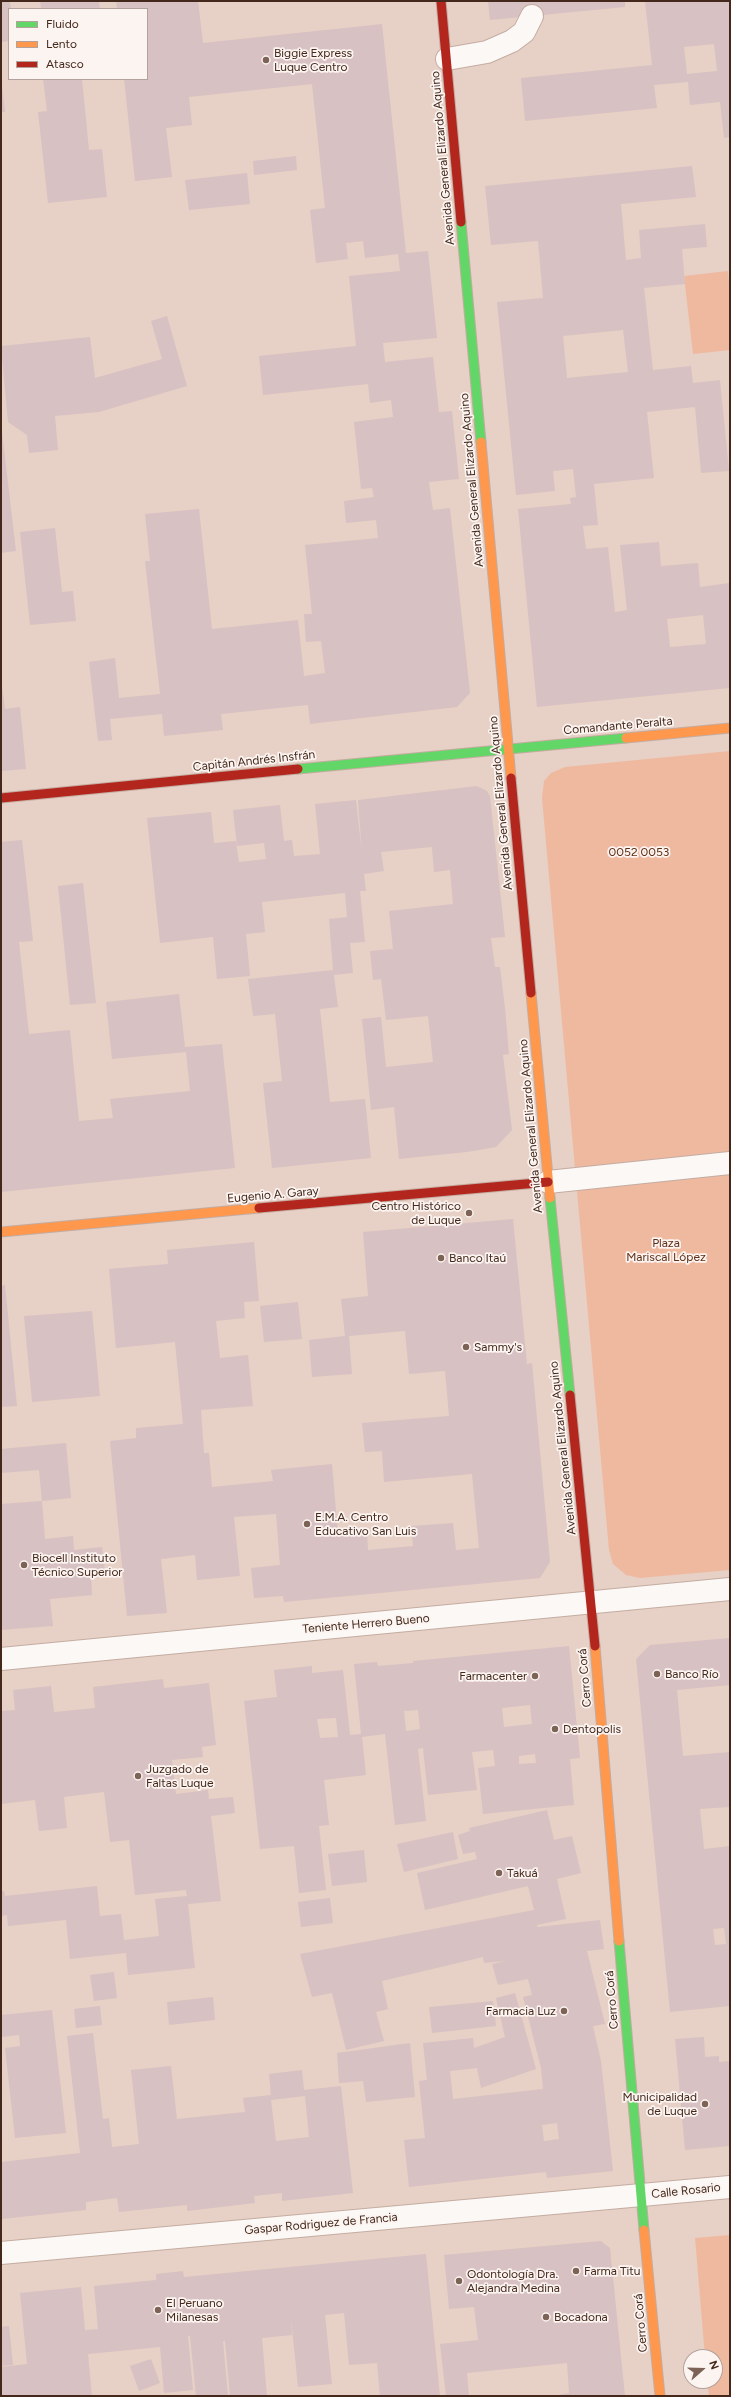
<!DOCTYPE html>
<html>
<head>
<meta charset="utf-8">
<style>
  body { margin:0 }
  #map { position:relative; width:731px; height:2397px; overflow:hidden; background:#e7d0c5; font-family:Figtree,sans-serif }
  canvas { display:block }
  .frame { position:absolute; inset:0; border:2px solid #43281b; pointer-events:none }
  .legend { position:absolute; left:8px; top:8px; width:140px; height:72px; box-sizing:border-box; background:#fcf4f1; border:1px solid #b2a29b; margin:0; padding:5px 7px; list-style:none; font-size:12px; color:#43281b }
  .legend li { display:flex; align-items:center; gap:8px; height:20px }
  .legend b { width:20px; border:1px solid #b2a29b }
  .north { position:absolute; left:683px; top:2349px; width:40px; height:40px; box-sizing:border-box; background:#fcf4f1; border:1px solid #b2a29b; border-radius:50%; rotate:70deg; font-size:11px; font-weight:700; line-height:16px; text-align:center; color:#43281b }
  .north::after { content:''; display:block; margin:auto; width:14px; height:18px; background:#7c6356; clip-path:polygon(50% 0,100% 100%,50% 72%,0 100%) }
</style>
</head>
<body>
<div id="map">
<canvas width="731" height="2397"></canvas>
<div class="frame"></div>
<ul class="legend">
<li><b style="height:5px;background:#63d668"></b>Fluido</li>
<li><b style="height:5px;background:#ff974d"></b>Lento</li>
<li><b style="height:5px;background:#b3261e"></b>Atasco</li>
</ul>
<div class="north">N</div>
</div>
<script>
const g = document.querySelector('canvas').getContext('2d');
g.lineJoin = 'round';
function fillPath(path, color) { g.fillStyle = color; g.fill(path, 'evenodd'); }
const poly = rows => new Path2D(rows.map(r => 'M' + r).join(''));
function trace(path, color, width, dash) { g.strokeStyle = color; g.lineWidth = width; g.lineCap = dash ? 'butt' : 'round'; g.setLineDash(dash || []); g.stroke(path); }
function drawText(font, color, halo, rows, align = 'center') {
  g.font = font + ' Figtree,sans-serif'; g.lineWidth = 3.5; g.setLineDash([]); g.textBaseline = 'middle'; g.strokeStyle = halo; g.fillStyle = color; for (const [text, x, y, turn = 0] of rows) {
    g.save(); g.translate(x, y); g.rotate((+turn || 0) * Math.PI / 180); g.textAlign = isNaN(turn) ? turn : align; if (halo) g.strokeText(text, 0, 0); g.fillText(text, 0, 0); g.restore();
  }
}
fillPath(poly([
  [728,271,730,295,730,350,693,354,684,276],
  [730,751,730,1570,640,1578,626,1575,613,1564,609,1550,542,798,544,781,551,773,565,767],
  [730,2235,730,2396,709,2396,707,2381,715,2381,715,2357,705,2357,695,2238]
]), '#efb9a0');
fillPath(poly([
  [1,1,10,1,11,9,9,9,9,41,1,42],
  [40,1,99,1,100,9,41,9],
  [116,1,198,1,203,43,382,24,406,253,428,251,437,338,383,343,385,362,433,357,439,412,452,411,459,479,429,482,433,510,450,508,470,693,457,707,310,724,308,705,221,714,223,730,164,736,162,714,110,719,112,740,98,741,89,662,115,658,119,698,160,694,145,561,150,561,145,514,199,509,212,629,298,620,304,676,325,673,321,641,306,642,304,614,312,614,305,545,378,538,376,520,346,523,344,501,374,497,372,488,361,489,354,422,393,417,391,400,370,403,368,384,263,395,259,356,356,346,349,276,400,271,398,254,365,258,363,241,346,243,348,259,316,263,310,210,325,208,312,84,189,97,192,125,166,128,172,177,135,181,124,79,147,79,147,9,117,9],
  [488,1,625,1,625,7,490,20],
  [645,1,730,1,730,137,724,138,720,102,690,105,688,82,654,85,657,108,525,121,521,78,652,65],
  [714,44,717,71,687,74,684,47],
  [43,79,82,79,89,150,102,149,107,197,48,203,38,112,47,111],
  [2,86,5,112,1,112,1,87],
  [296,156,297,170,254,175,253,161],
  [692,166,696,197,621,204,626,260,641,258,639,230,705,224,707,247,682,249,685,284,644,288,653,370,691,366,693,383,720,380,729,471,701,473,695,407,647,412,654,478,594,484,598,525,583,526,586,549,608,547,615,612,627,610,620,545,659,542,661,566,698,563,700,587,730,583,730,688,537,707,518,509,571,504,570,498,576,497,573,469,553,471,555,491,516,495,497,302,543,298,538,241,491,245,485,186],
  [623,330,628,372,567,378,563,336],
  [703,615,706,644,670,647,667,619],
  [247,173,250,204,189,210,185,180],
  [167,316,187,386,99,412,55,416,58,450,29,453,27,435,8,422,1,346,90,337,95,378,162,359,151,321],
  [1,424,16,551,1,553],
  [55,528,62,592,73,591,76,621,30,625,20,532],
  [1,679,5,709,20,707,26,769,1,771],
  [477,786,487,791,490,796,505,937,491,938,495,967,500,967,505,1008,509,1054,503,1055,512,1130,496,1147,467,1152,399,1159,394,1107,371,1110,362,1019,381,1017,386,1067,433,1062,428,1016,386,1020,381,979,373,980,370,951,393,949,389,911,453,904,450,870,434,872,432,847,381,852,384,871,364,874,366,891,360,891,365,942,350,943,353,973,334,975,338,1007,320,1009,330,1102,365,1099,371,1158,272,1168,263,1083,282,1081,275,1014,253,1016,248,979,333,970,329,919,347,917,345,893,262,902,265,932,246,934,250,976,217,979,213,937,160,943,147,818,211,812,214,843,236,841,239,862,266,859,264,843,237,846,233,810,280,805,284,841,292,840,294,856,320,854,315,804,356,800,362,853,358,800],
  [22,840,33,941,19,942,29,1034,70,1030,79,1121,113,1118,110,1099,190,1091,186,1052,112,1059,106,1002,179,994,185,1047,222,1044,235,1168,1,1192,1,842],
  [83,883,96,1003,70,1005,58,886],
  [513,1219,527,1364,532,1363,550,1562,540,1578,284,1602,283,1596,254,1598,251,1568,280,1565,276,1514,234,1517,240,1576,197,1580,195,1555,161,1559,167,1613,127,1616,110,1441,136,1438,136,1428,183,1424,175,1342,116,1348,109,1269,168,1264,167,1250,254,1242,259,1301,244,1302,245,1318,216,1321,220,1358,248,1355,253,1406,201,1410,204,1453,209,1453,212,1487,273,1481,271,1470,332,1464,338,1534,367,1531,368,1550,413,1546,411,1526,453,1523,456,1550,479,1548,472,1474,384,1482,382,1451,365,1452,362,1423,449,1416,445,1371,409,1374,405,1331,349,1336,352,1374,312,1377,309,1340,345,1336,341,1299,368,1296,363,1232],
  [5,1285,17,1406,1,1407,1,1286],
  [298,1302,302,1339,264,1342,260,1306],
  [92,1311,100,1396,32,1402,24,1316],
  [66,1443,71,1498,42,1501,39,1470,1,1473,1,1449],
  [42,1501,45,1539,73,1536,74,1550,102,1547,105,1572,91,1573,92,1595,50,1599,53,1626,1,1630,1,1504],
  [730,1638,730,1685,677,1690,683,1756,730,1752,730,1807,700,1809,704,1849,730,1846,730,2006,670,2012,636,1659,650,1645],
  [724,1928,726,1944,715,1945,713,1929],
  [569,1646,580,1758,570,1759,574,1805,483,1814,478,1768,495,1766,493,1750,472,1752,477,1790,428,1795,423,1748,418,1749,426,1821,395,1825,385,1734,362,1737,366,1775,324,1780,329,1825,319,1826,326,1890,299,1893,294,1846,260,1849,244,1701,277,1697,274,1670,312,1666,312,1673,343,1670,350,1735,361,1734,354,1664,377,1662,378,1666,413,1663,414,1677,413,1661],
  [530,1705,532,1724,504,1727,502,1708],
  [418,1710,420,1729,406,1731,404,1711],
  [336,1718,338,1737,320,1738,317,1719],
  [535,1754,536,1763,519,1764,519,1756],
  [163,1679,164,1688,209,1683,216,1745,202,1747,203,1757,172,1760,176,1794,208,1790,209,1799,233,1797,235,1813,211,1816,221,1901,188,1904,195,1968,128,1975,126,1953,70,1959,66,1920,8,1926,7,1915,1,1916,1,1891,4,1891,5,1896,97,1886,100,1916,121,1914,124,1940,159,1936,155,1899,187,1896,186,1890,135,1895,129,1840,110,1842,104,1792,64,1797,67,1828,39,1831,35,1800,1,1804,1,1711,15,1710,13,1690,51,1686,54,1712,95,1708,93,1687],
  [547,1810,554,1840,572,1836,581,1873,557,1879,566,1919,537,1925,538,1927,600,1920,604,1949,587,1951,605,2024,593,2026,601,2061,613,2171,547,2178,546,2172,409,2187,404,2140,425,2138,419,2081,427,2080,423,2043,473,2038,474,2048,505,2037,496,1998,515,1993,536,2069,481,2088,477,2068,450,2071,453,2099,543,2089,541,2068,523,1997,532,1995,528,1979,498,1985,492,1964,505,1961,484,1963,483,1957,382,1981,388,2009,376,2012,384,2041,346,2050,332,1993,312,1997,300,1954,534,1910,528,1886,425,1910,417,1873,477,1859,475,1852,463,1854,458,1835,470,1831,469,1828],
  [557,2123,559,2139,544,2141,542,2125],
  [453,1832,458,1859,404,1872,397,1844],
  [364,1850,367,1882,332,1886,328,1854],
  [330,1898,333,1923,301,1927,298,1902],
  [114,1972,117,1998,94,2001,90,1975],
  [213,1997,215,2020,169,2025,167,2002],
  [493,2001,496,2026,432,2033,429,2007],
  [100,2006,102,2025,76,2028,74,2009],
  [52,2010,66,2133,15,2138,5,2048,20,2046,19,2035,1,2037,1,2015],
  [93,2033,103,2119,109,2118,112,2147,139,2144,131,2070,171,2066,177,2119,245,2112,243,2098,271,2095,269,2074,302,2070,304,2090,341,2086,353,2193,282,2201,282,2193,254,2196,255,2203,187,2211,187,2205,119,2212,117,2198,86,2202,86,2210,1,2219,1,2162,80,2153,67,2036],
  [305,2096,309,2137,276,2141,271,2100],
  [704,2037,705,2057,719,2056,719,2062,730,2061,730,2146,685,2150,675,2039],
  [410,2043,415,2097,366,2102,363,2081,339,2083,337,2053],
  [601,2241,610,2248,625,2396,553,2396,569,2393,567,2363,467,2373,469,2396,446,2396,440,2344,478,2340,474,2307,449,2309,444,2255],
  [426,2254,440,2396,380,2396,377,2363,349,2365,344,2313,325,2315,332,2384,298,2387,291,2318,292,2335,262,2338,267,2396,230,2396,225,2341,223,2341,228,2396,196,2396,190,2336,188,2336,193,2390,164,2393,160,2347,88,2354,92,2396,1,2396,1,2367,27,2364,20,2293,81,2287,85,2330,98,2329,94,2286,156,2280,156,2274,183,2271,184,2277],
  [9,2326,13,2365,1,2366,1,2327],
  [151,2359,160,2383,139,2391,130,2366]
]), '#d8c1c2');
const lane = poly([
  [447,59,487,52,512,41,524,32,532,16]
]);
const street = poly([
  [548,1182,730,1163],
  [1,1659,730,1589],
  [1,2253,730,2187]
]);
const fast = poly([
  [461,222,481,442],
  [298,769,626,738],
  [550,1198,570,1395],
  [619,1941,644,2230]
]);
const slow = poly([
  [481,442,511,778],
  [626,738,730,728],
  [531,993,550,1198],
  [1,1232,259,1208],
  [595,1646,619,1941],
  [644,2230,660,2396]
]);
const jam = poly([
  [441,1,461,222],
  [511,778,531,993],
  [1,798,298,769],
  [259,1208,548,1182],
  [570,1395,595,1646]
]);
trace(lane, '#c4aca1', 24);
trace(street, '#c4aca1', 24);
trace(fast, '#c4aca1', 11);
trace(slow, '#c4aca1', 11);
trace(jam, '#c4aca1', 11);
trace(lane, '#fbf8f6', 22);
trace(street, '#fbf8f6', 22);
trace(fast, '#63d668', 9);
trace(slow, '#ff974d', 9);
trace(jam, '#b3261e', 9);
for (const [x, y, r, color] of [
  [266,60,4,"#7c6356"],
  [469,1213,4,"#7c6356"],
  [441,1258,4,"#7c6356"],
  [466,1347,4,"#7c6356"],
  [307,1524,4,"#7c6356"],
  [24,1565,4,"#7c6356"],
  [657,1674,4,"#7c6356"],
  [535,1676,4,"#7c6356"],
  [555,1729,4,"#7c6356"],
  [138,1776,4,"#7c6356"],
  [499,1873,4,"#7c6356"],
  [564,2011,4,"#7c6356"],
  [705,2104,4,"#7c6356"],
  [576,2271,4,"#7c6356"],
  [459,2281,4,"#7c6356"],
  [158,2310,4,"#7c6356"],
  [546,2317,4,"#7c6356"]
]) { const dot = new Path2D(); dot.arc(x, y, r, 0, 2 * Math.PI); g.fillStyle = color; g.fill(dot); trace(dot, '#fcf4f1', 1.5); }
drawText('12px', '#43281b', '#fcf4f1', [
  ["Biggie Express",274,53],
  ["Luque Centro",274,67],
  ["Centro Histórico",461,1206,"right"],
  ["de Luque",461,1220,"right"],
  ["Banco Itaú",449,1258],
  ["Sammy's",474,1347],
  ["E.M.A. Centro",315,1517],
  ["Educativo San Luis",315,1531],
  ["Biocell Instituto",32,1558],
  ["Técnico Superior",32,1572],
  ["Banco Río",665,1674],
  ["Farmacenter",527,1676,"right"],
  ["Dentopolis",563,1729],
  ["Juzgado de",146,1769],
  ["Faltas Luque",146,1783],
  ["Takuá",507,1873],
  ["Farmacia Luz",556,2011,"right"],
  ["Municipalidad",697,2097,"right"],
  ["de Luque",697,2111,"right"],
  ["Farma Titu",584,2271],
  ["Odontología Dra.",467,2274],
  ["Alejandra Medina",467,2288],
  ["El Peruano",166,2303],
  ["Milanesas",166,2317],
  ["Bocadona",554,2317]
], 'left');
drawText('12px', '#43281b', '#fcf4f1', [
  ["Avenida General Elizardo Aquino",443,158,-95],
  ["Avenida General Elizardo Aquino",472,480,-95],
  ["Comandante Peralta",618,726,-5],
  ["Capitán Andrés Insfrán",254,761,-6],
  ["Avenida General Elizardo Aquino",501,803,-95],
  ["Avenida General Elizardo Aquino",531,1126,-95],
  ["Eugenio A. Garay",273,1195,-5],
  ["Avenida General Elizardo Aquino",563,1448,-96],
  ["Teniente Herrero Bueno",366,1624,-5],
  ["Cerro Corá",585,1678,-95],
  ["Cerro Corá",612,2000,-95],
  ["Calle Rosario",686,2191,-6],
  ["Gaspar Rodriguez de Francia",321,2224,-5],
  ["Cerro Corá",641,2323,-95]
]);
drawText('12px', '#5e2e15', '#fcf4f1', [
  ["0052 0053",639,852],
  ["Plaza",666,1243],
  ["Mariscal López",666,1257]
]);
</script>
</body>
</html>
